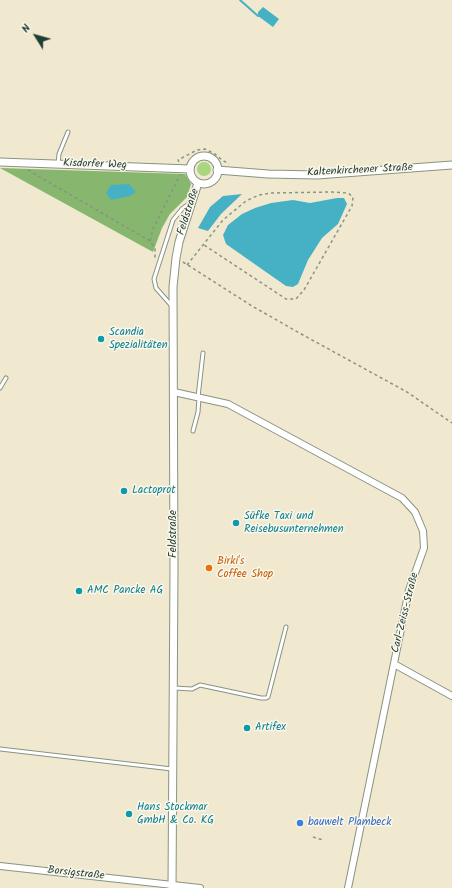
<!DOCTYPE html>
<html>
<head>
<meta charset="utf-8">
<style>
  body { margin:0 }
  #map { position:relative; width:452px; height:888px; overflow:hidden; background:#f0e9cf; font-family:Kalam,sans-serif }
  canvas { display:block }
  .north { position:absolute; left:16px; top:16px; width:40px; height:40px; -webkit-text-stroke:3px #fbf7ec; paint-order:stroke; rotate:307deg; font-size:11px; font-weight:700; line-height:16px; text-align:center; color:#1f3d34 }
  .north::after { content:''; display:block; margin:auto; width:14px; height:18px; background:#1f3d34; clip-path:polygon(50% 0,100% 100%,50% 72%,0 100%) }
</style>
</head>
<body>
<div id="map">
<canvas width="452" height="888"></canvas>
<div class="north">N</div>
</div>
<script>
const g = document.querySelector('canvas').getContext('2d');
g.lineJoin = 'round';
function fillPath(path, color) { g.fillStyle = color; g.fill(path, 'evenodd'); }
const poly = rows => new Path2D(rows.map(r => 'M' + r).join(''));
function trace(path, color, width, dash) { g.strokeStyle = color; g.lineWidth = width; g.lineCap = dash ? 'butt' : 'round'; g.setLineDash(dash || []); g.stroke(path); }
function drawText(font, color, halo, rows, align = 'center') {
  g.font = font + ' Kalam,sans-serif'; g.lineWidth = 3; g.setLineDash([]); g.textBaseline = 'middle'; g.strokeStyle = halo; g.fillStyle = color; for (const [text, x, y, turn = 0] of rows) {
    g.save(); g.translate(x, y); g.rotate((+turn || 0) * Math.PI / 180); g.textAlign = isNaN(turn) ? turn : align; if (halo) g.strokeText(text, 0, 0); g.fillText(text, 0, 0); g.restore();
  }
}
fillPath(poly([
  '197 169a7 7 0 1 1 14 0a7 7 0 1 1-14 0Z'
]), '#aad581');
fillPath(poly([
  [0,168,185,174,191,184,187,197,170,214,162,228,153,252]
]), '#87b66f');
fillPath(poly([
  [263,7,279,19,273,27,258,16,258,12],
  [129,184,136,192,130,196,111,200,106,193,111,185],
  [242,194,221,214,208,231,198,228,210,207,223,196],
  [337,198,344,198,347,204,338,224,322,238,308,260,298,284,293,287,286,286,226,244,223,235,228,225,242,214,255,208,271,203,293,200,310,203]
]), '#46b1c4');
trace(poly([
  [240,0,258,16]
]), '#46b1c4', 2);
const service = poly([
  [58,164,59,154,68,132],
  [171,305,156,288,154,279,173,220,182,209,190,203],
  [0,388,6,378],
  [198,397,203,353],
  [193,431,198,412,199,398],
  [174,688,192,689,200,685,261,698,266,698,268,697,286,627],
  [0,749,172,769]
]);
const minor = poly([
  [174,392,228,404,402,498,415,512,423,531,424,548,409,590,348,888],
  [394,664,452,696],
  [0,866,200,888]
]);
const tertiary = poly([
  '190 170a14 14 0 1 1 28 0a14 14 0 1 1-28 0Z',
  [0,162,190,169],
  [217,170,268,174,317,175,452,165],
  [172,888,174,569,173,287,176,258,179,242,198,183]
]);
trace(service, '#889382', 5);
trace(minor, '#889382', 8);
trace(tertiary, '#889382', 9);
trace(poly([
  [179,162,178,160,197,150,205,149,215,154,222,160,229,164],
  [28,170,150,241,155,249,155,259],
  [150,241,153,229,180,175],
  [183,262,252,306,303,335,407,392,452,423],
  [187,265,223,220,246,201,259,195,271,193,332,192,348,193,353,197,352,206,304,290,296,299,286,299,280,295,204,245],
  [313,837,323,840]
]), '#889382', 1.5, [3, 3]);
trace(service, '#fff', 3);
trace(minor, '#fff', 6);
trace(tertiary, '#fff', 7);
for (const [x, y, r, color] of [
  [101,339,4,"#0f9aa8"],
  [124,491,4,"#0f9aa8"],
  [236,523,4,"#0f9aa8"],
  [209,568,4,"#e8710a"],
  [79,591,4,"#0f9aa8"],
  [247,728,4,"#0f9aa8"],
  [129,814,4,"#0f9aa8"],
  [300,823,4,"#3f7fe0"]
]) { const dot = new Path2D(); dot.arc(x, y, r, 0, 2 * Math.PI); g.fillStyle = color; g.fill(dot); trace(dot, '#fbf7ec', 1.5); }
drawText('11px', '#1f3d34', '#fbf7ec', [
  ["Kisdorfer Weg",95,165,2],
  ["Kaltenkirchener Straße",360,171,-3],
  ["Feldstraße",189,212,-72],
  ["Feldstraße",174,534,-90],
  ["Carl-Zeiss-Straße",406,613,-76],
  ["Borsigstraße",76,874,6]
]);
drawText('11px', '#0d838f', '#fbf7ec', [
  ["Scandia",109,333],
  ["Spezialitäten",109,346],
  ["Lactoprot",132,491],
  ["Süfke Taxi und",244,517],
  ["Reisebusunternehmen",244,530],
  ["AMC Pancke AG",87,591],
  ["Artifex",255,728],
  ["Hans Stockmar",137,808],
  ["GmbH & Co. KG",137,821]
], 'left');
drawText('11px', '#c56008', '#fbf7ec', [
  ["Birki's",217,562],
  ["Coffee Shop",217,575]
], 'left');
drawText('11px', '#366cbe', '#fbf7ec', [
  ["bauwelt Plambeck",308,823]
], 'left');
</script>
</body>
</html>
